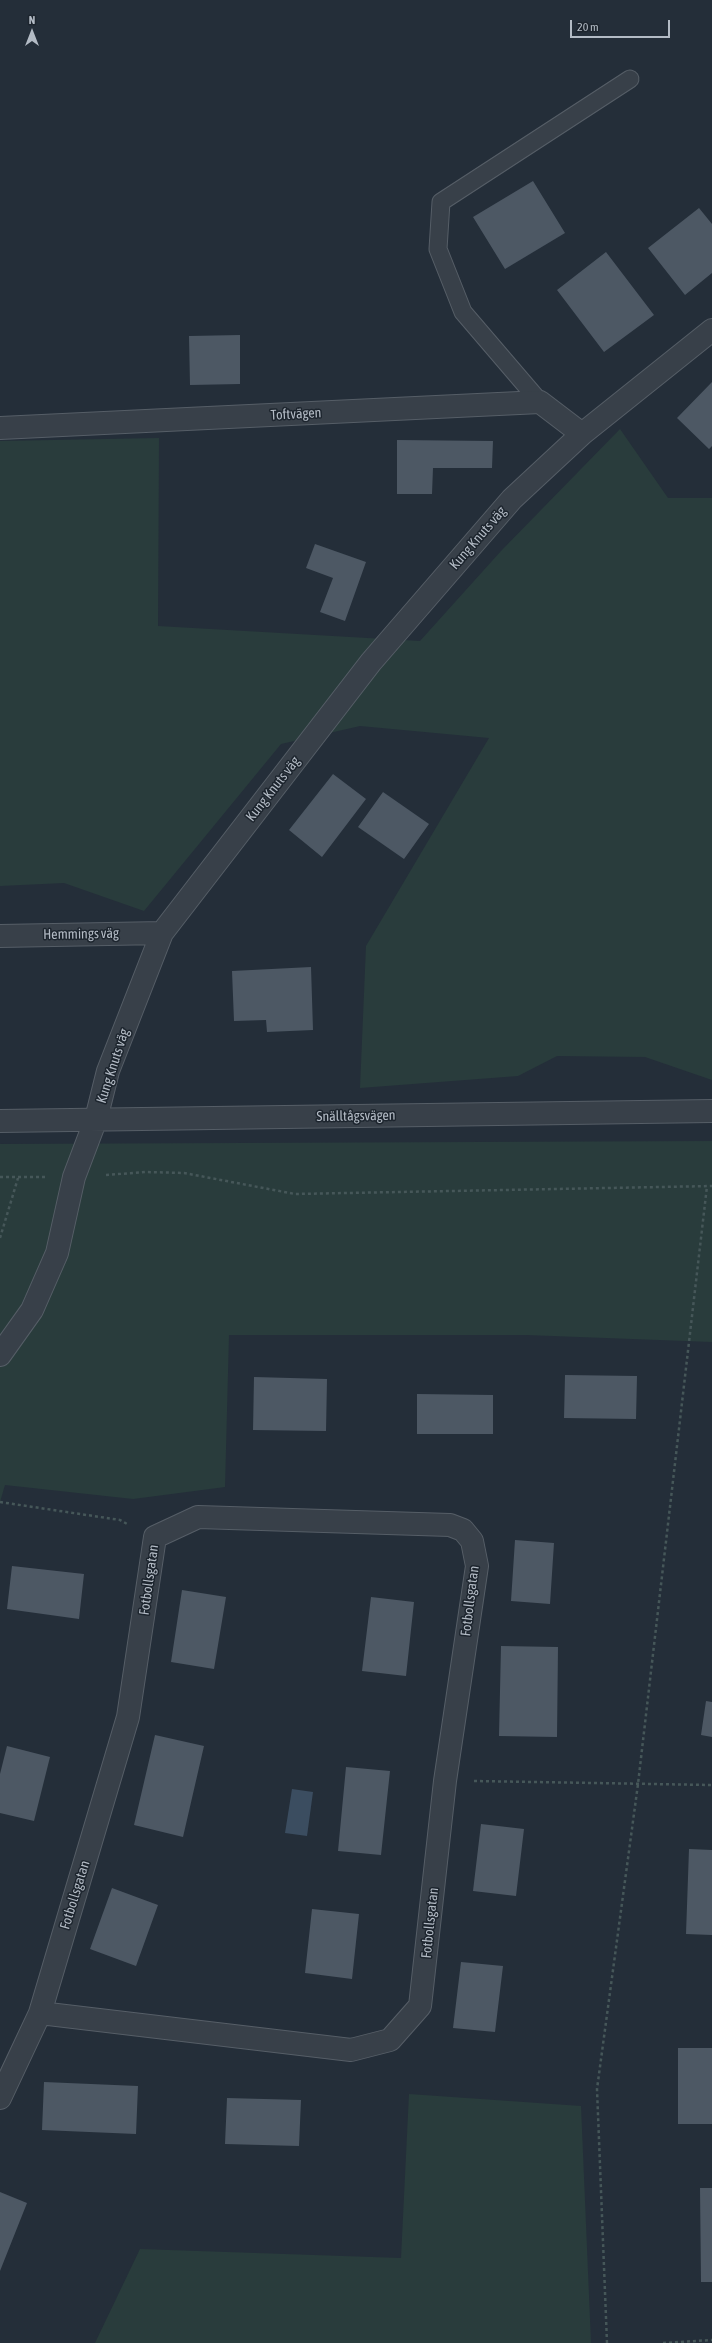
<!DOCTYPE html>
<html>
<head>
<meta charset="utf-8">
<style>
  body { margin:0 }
  #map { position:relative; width:712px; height:2343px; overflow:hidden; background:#242e39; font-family:"Asap Condensed",sans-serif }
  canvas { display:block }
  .north { position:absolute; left:12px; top:12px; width:40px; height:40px; -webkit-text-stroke:3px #1d252e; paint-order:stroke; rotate:0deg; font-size:11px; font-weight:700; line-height:16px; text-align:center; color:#b3bbc5 }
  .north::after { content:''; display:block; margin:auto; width:14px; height:18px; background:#b3bbc5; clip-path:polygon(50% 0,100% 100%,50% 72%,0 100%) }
  .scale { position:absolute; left:570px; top:20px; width:100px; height:18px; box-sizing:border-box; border:2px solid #b3bbc5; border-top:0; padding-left:5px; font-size:12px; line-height:14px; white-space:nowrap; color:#b3bbc5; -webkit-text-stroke:3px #1d252e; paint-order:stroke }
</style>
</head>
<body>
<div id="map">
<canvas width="712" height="2343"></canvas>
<div class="north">N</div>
<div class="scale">20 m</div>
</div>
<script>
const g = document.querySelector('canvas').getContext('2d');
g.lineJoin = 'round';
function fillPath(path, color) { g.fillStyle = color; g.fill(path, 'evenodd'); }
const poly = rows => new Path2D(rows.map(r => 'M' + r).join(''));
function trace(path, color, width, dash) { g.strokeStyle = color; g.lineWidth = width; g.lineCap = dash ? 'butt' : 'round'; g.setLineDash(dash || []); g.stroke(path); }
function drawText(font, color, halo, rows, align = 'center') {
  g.font = font + ' "Asap Condensed",sans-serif'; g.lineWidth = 3; g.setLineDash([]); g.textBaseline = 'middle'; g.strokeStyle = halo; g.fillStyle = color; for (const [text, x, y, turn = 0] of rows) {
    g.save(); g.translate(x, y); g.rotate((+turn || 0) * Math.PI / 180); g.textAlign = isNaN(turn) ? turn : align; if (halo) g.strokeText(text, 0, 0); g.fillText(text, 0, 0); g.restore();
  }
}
fillPath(poly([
  [620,429,668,498,712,498,712,1080,645,1057,557,1056,518,1076,360,1088,366,946,489,738,360,726,281,744,144,911,64,883,0,886,0,441,159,438,158,626,420,641,501,551],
  [712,1141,712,1342,526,1335,229,1335,225,1487,133,1499,5,1485,0,1502,0,1144],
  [409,2094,581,2106,591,2343,95,2343,140,2249,401,2258]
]), '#293c3c');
fillPath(poly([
  [292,1789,313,1792,307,1836,285,1833]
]), '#3b4d60');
fillPath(poly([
  [533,181,565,233,505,269,473,217],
  [699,208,712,224,712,273,685,295,648,248],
  [606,252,654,315,604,352,557,290],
  [240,335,240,384,190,385,189,336],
  [712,382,712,446,709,449,677,418],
  [397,440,493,441,492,468,433,468,432,494,397,494],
  [315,544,366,562,345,621,320,612,333,578,306,568],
  [333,774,366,799,322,857,289,830],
  [383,792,429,824,404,859,358,827],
  [311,967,313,1030,267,1032,266,1020,234,1021,232,971],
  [565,1375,637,1376,636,1419,564,1418],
  [254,1377,327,1379,326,1431,253,1430],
  [417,1394,493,1395,493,1434,417,1434],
  [515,1540,554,1543,550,1604,511,1601],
  [12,1566,84,1574,79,1619,7,1609],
  [182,1590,226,1597,214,1669,171,1662],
  [371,1597,414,1602,406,1676,362,1671],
  [501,1646,558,1647,557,1737,499,1736],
  [706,1701,712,1702,712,1737,701,1735],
  [155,1735,204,1746,183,1837,134,1825],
  [7,1746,50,1757,34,1821,0,1813,0,1774],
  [346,1767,390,1771,381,1855,338,1851],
  [481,1824,524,1829,516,1896,473,1891],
  [689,1849,712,1850,712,1935,686,1934],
  [112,1888,158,1905,136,1966,90,1949],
  [312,1909,359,1914,352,1979,305,1973],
  [461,1962,503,1966,495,2032,453,2028],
  [678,2048,712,2048,712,2124,678,2124],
  [44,2082,138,2086,136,2134,42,2130],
  [227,2098,301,2100,299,2146,225,2144],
  [700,2188,712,2188,712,2282,701,2282],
  [0,2192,27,2203,0,2271]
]), '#4d5864');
const service = poly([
  [540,402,463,312,438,249,441,202,630,79]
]);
const minor = poly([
  [0,428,540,402,582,434],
  [0,936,162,933],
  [96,1119,108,1071,162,933,371,662,512,499,582,434,712,330],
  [0,2098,40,2013,128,1717,155,1537,198,1517,450,1525,463,1530,472,1541,477,1566,445,1781,420,2006,390,2040,351,2050,40,2013]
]);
const tertiary = poly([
  [0,1121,712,1111],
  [0,1355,32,1310,57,1253,74,1177,96,1119]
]);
trace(service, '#565e67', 19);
trace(minor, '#565e67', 24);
trace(tertiary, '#565e67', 24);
trace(poly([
  [106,1175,146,1172,184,1173,295,1194,712,1186],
  [0,1177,45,1177],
  [0,1238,18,1178],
  [0,1502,120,1520,129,1525],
  [474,1781,712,1785],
  [607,2343,597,2089,638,1784,707,1186],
  [663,2343,712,2340]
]), '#465759', 2.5, [3, 3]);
trace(service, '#384049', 17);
trace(minor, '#384049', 22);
trace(tertiary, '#384049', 22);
drawText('14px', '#b3bbc5', '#1d252e', [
  ["Toftvägen",296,414,-3],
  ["Kung Knuts väg",478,538,-49],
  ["Kung Knuts väg",273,789,-52],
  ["Hemmings väg",81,934,-1],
  ["Kung Knuts väg",113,1066,-72],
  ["Snälltågsvägen",356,1116,-1],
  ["Fotbollsgatan",149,1580,-82],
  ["Fotbollsgatan",470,1601,-83],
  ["Fotbollsgatan",75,1895,-73],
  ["Fotbollsgatan",430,1923,-84]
]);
</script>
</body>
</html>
